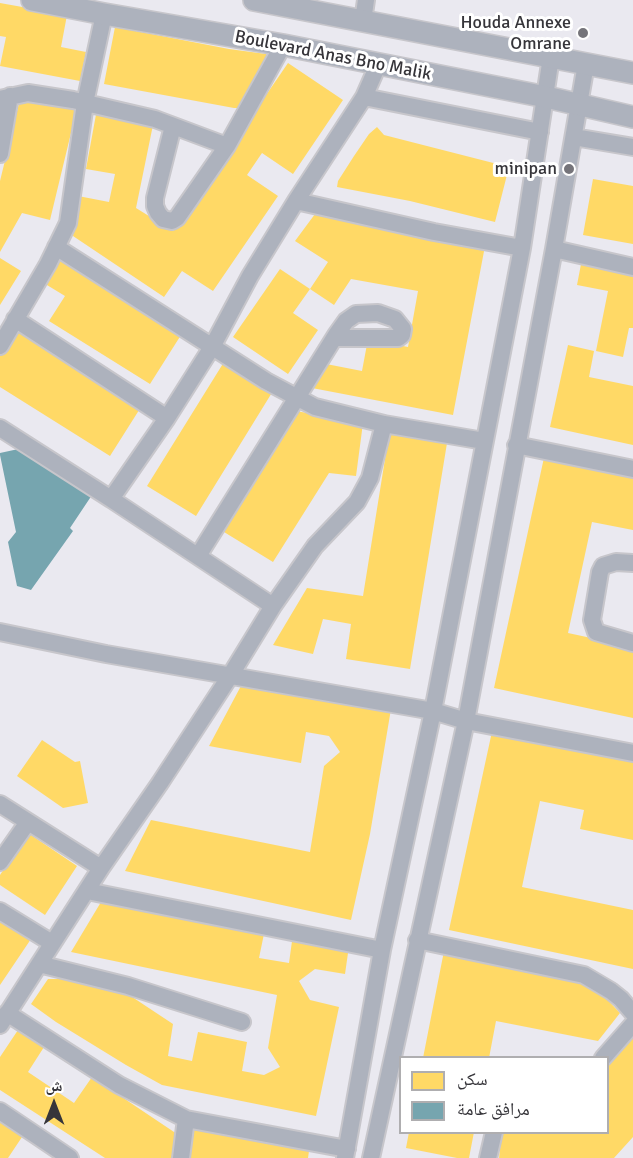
<!DOCTYPE html>
<html>
<head>
<meta charset="utf-8">
<style>
  body { margin:0 }
  #map { position:relative; width:633px; height:1158px; overflow:hidden; background:#eae9f0; font-family:Signika,"Noto Naskh Arabic",sans-serif }
  canvas { display:block }
  .legend { position:absolute; left:399px; top:1056px; width:210px; height:78px; box-sizing:border-box; background:#fff; border:2px solid #afaeb0; margin:0; padding:8px 10px; list-style:none; font-size:18px; color:#36353a }
  .legend li { display:flex; align-items:center; gap:12px; height:30px }
  .legend b { width:30px; border:2px solid #afaeb0 }
  .north { position:absolute; left:24px; top:1074px; width:60px; height:60px; -webkit-text-stroke:4px #fff; paint-order:stroke; rotate:0deg; font-size:16px; font-weight:700; line-height:24px; text-align:center; color:#36353a }
  .north::after { content:''; display:block; margin:auto; width:21px; height:27px; background:#36353a; clip-path:polygon(50% 0,100% 100%,50% 72%,0 100%) }
</style>
</head>
<body>
<div id="map">
<canvas width="633" height="1158"></canvas>
<ul class="legend">
<li><b style="height:16px;background:#ffd966"></b>سكن</li>
<li><b style="height:16px;background:#76a5af"></b>مرافق عامة</li>
</ul>
<div class="north">ش</div>
</div>
<script>
const g = document.querySelector('canvas').getContext('2d');
g.lineJoin = 'round';
function fillPath(path, color) { g.fillStyle = color; g.fill(path, 'evenodd'); }
const poly = rows => new Path2D(rows.map(r => 'M' + r).join(''));
function trace(path, color, width, dash) { g.strokeStyle = color; g.lineWidth = width; g.lineCap = dash ? 'butt' : 'round'; g.setLineDash(dash || []); g.stroke(path); }
function drawText(font, color, halo, rows, align = 'center') {
  g.font = font + ' Signika,sans-serif'; g.lineWidth = 6; g.setLineDash([]); g.textBaseline = 'middle'; g.strokeStyle = halo; g.fillStyle = color; for (const [text, x, y, turn = 0] of rows) {
    g.save(); g.translate(x, y); g.rotate((+turn || 0) * Math.PI / 180); g.textAlign = isNaN(turn) ? turn : align; if (halo) g.strokeText(text, 0, 0); g.fillText(text, 0, 0); g.restore();
  }
}
fillPath(poly([
  [0,3,67,15,61,47,86,52,80,81,0,66,6,37,0,36],
  [115,27,229,49,266,54,269,59,238,108,234,108,104,84],
  [288,63,343,100,293,174,262,153,247,175,278,196,213,291,182,271,164,297,73,236,78,196,109,202,115,174,86,169,97,109,154,120,136,208,173,231],
  [21,95,77,108,50,220,22,213,0,252,0,181],
  [377,127,384,135,509,167,495,222,410,201,337,187,338,181,354,156,369,134],
  [593,179,633,186,633,244,583,235],
  [315,214,485,246,453,415,312,388,321,363,362,371,368,339,408,347,418,291,351,279,334,305,310,289,293,313,318,330,288,374,233,337,280,269,310,289,328,262,295,241],
  [0,258,21,271,0,305],
  [57,258,181,335,150,384,49,321,65,296,42,282],
  [582,259,633,270,633,328,629,328,623,357,596,351,608,291,577,285],
  [16,330,141,407,110,456,0,387,0,356],
  [568,345,594,351,589,377,633,386,633,445,550,427],
  [224,362,273,391,196,516,147,486],
  [296,411,363,423,356,476,329,473,273,562,224,532],
  [390,428,448,437,410,669,346,659,351,624,323,619,313,654,273,645,307,588,363,596],
  [545,453,633,472,633,530,592,522,568,633,633,647,633,718,494,688],
  [242,684,391,709,370,834,351,920,125,871,151,820,310,852,324,766,340,752,329,736,306,732,301,763,209,746],
  [493,727,633,756,633,840,580,829,584,810,540,801,522,887,633,910,633,969,449,930],
  [42,740,75,762,80,761,88,803,63,808,17,776],
  [28,833,77,866,45,915,0,885,0,875],
  [104,897,265,929,259,958,289,963,293,934,349,946,345,974,315,969,299,981,310,1000,339,1007,316,1116,162,1085,126,1065,56,1022,31,1004,48,979,83,979,111,983,173,1024,168,1056,192,1061,198,1032,247,1042,242,1071,264,1075,280,1067,268,1048,277,995,71,952],
  [0,918,31,939,0,985],
  [444,951,567,975,601,993,620,1013,598,1041,496,1021,489,1058,423,1058],
  [18,1030,44,1047,28,1072,74,1103,92,1077,177,1134,172,1158,105,1158,0,1090,0,1057],
  [633,1032,633,1137,614,1158,499,1158,502,1132,608,1132,608,1062],
  [0,1118,24,1134,8,1158,0,1158],
  [195,1126,309,1151,308,1158,189,1158],
  [409,1132,474,1132,469,1158,457,1158,406,1148]
]), '#ffd966');
fillPath(poly([
  [23,448,92,495,70,528,73,531,31,590,17,586,8,542,16,532,0,455,0,453]
]), '#76a5af');
const minor = poly([
  [363,21,366,0],
  [364,97,540,132],
  [0,99,28,93,73,100,155,119,227,146],
  [173,126,155,198,155,206,158,213,163,219,172,221,177,218,227,146,283,45],
  [574,137,633,147],
  [0,154,10,96],
  [296,201,434,232,522,248],
  [56,247,266,381,315,407,384,424,484,441],
  [554,249,633,267],
  [15,319,167,418],
  [0,346,48,264,68,223,85,103,104,14],
  [0,428,111,499],
  [516,445,633,469],
  [198,556,336,335,346,321,356,314,378,313,395,319,403,329,402,335,398,338,334,338],
  [633,563,616,562,603,566,600,572,592,620,596,632,633,643],
  [273,606,315,546,357,502,370,478,384,424],
  [0,632,106,654,433,711,466,721,633,753],
  [0,804,101,868],
  [0,862,28,822],
  [87,891,382,950],
  [0,911,52,943],
  [417,940,584,975,611,991,621,999,633,1013],
  [39,964,128,986,242,1022],
  [7,1013,119,1085,186,1119,347,1149],
  [0,1025,101,868,160,783,230,676,273,606,111,499,167,418,212,347,250,276,296,201,364,97,378,65],
  [603,1058,633,1024],
  [0,1111,70,1158],
  [181,1158,186,1119],
  [345,1158,382,950,433,711,522,248,551,57],
  [371,1158,466,721,554,249,586,64],
  [488,1158,494,1132]
]);
const tertiary = poly([
  [32,0,104,14,283,45,546,97,633,117],
  [254,0,633,73]
]);
trace(minor, '#c7c6cb', 20);
trace(tertiary, '#c7c6cb', 24);
trace(minor, '#adb2bd', 16);
trace(tertiary, '#adb2bd', 21);
for (const [x, y, r, color] of [
  [583,33,6,"#75747a"],
  [569,169,6,"#75747a"]
]) { const dot = new Path2D(); dot.arc(x, y, r, 0, 2 * Math.PI); g.fillStyle = color; g.fill(dot); trace(dot, '#fff', 2); }
drawText('18px', '#36353a', '#fff', [
  ["Houda Annexe",571,23],
  ["Omrane",571,44],
  ["minipan",557,169]
], 'right');
drawText('18px', '#36353a', '#fff', [
  ["Boulevard Anas Bno Malik",333,56,11]
]);
</script>
</body>
</html>
